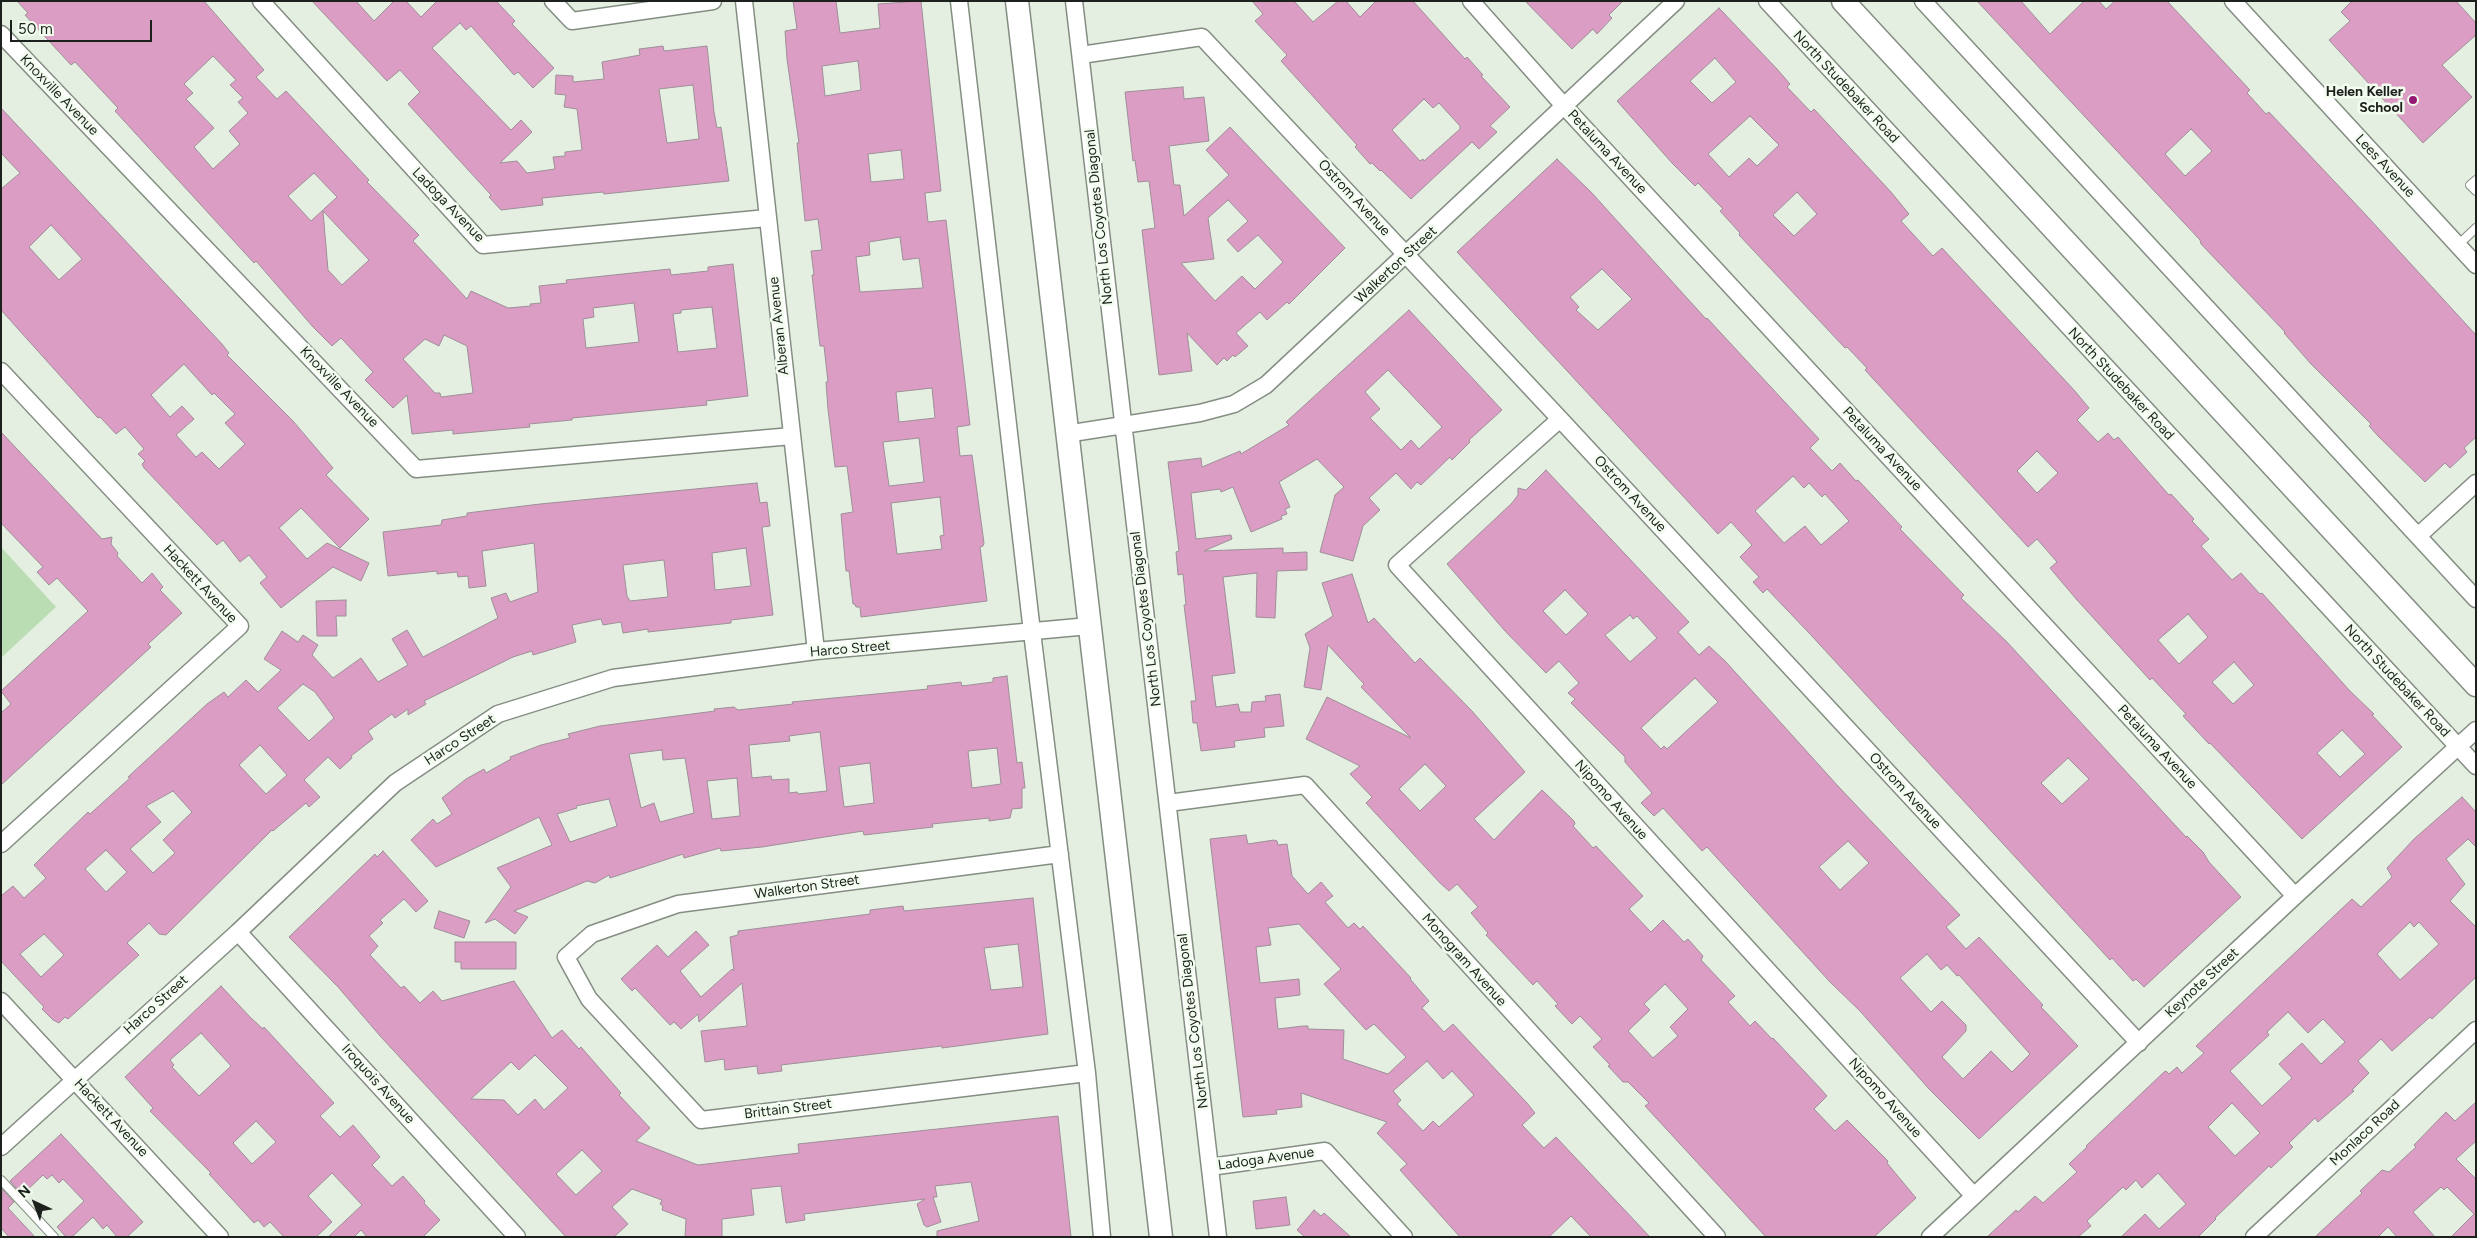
<!DOCTYPE html>
<html>
<head>
<meta charset="utf-8">
<style>
  body { margin:0 }
  #map { position:relative; width:2477px; height:1238px; overflow:hidden; background:#e4efe2; font-family:Figtree,sans-serif }
  canvas { display:block }
  .frame { position:absolute; inset:0; border:2px solid #1d211d; pointer-events:none }
  .north { position:absolute; left:10px; top:1178px; width:50px; height:50px; -webkit-text-stroke:4px #f2fcef; paint-order:stroke; rotate:317deg; font-size:14px; font-weight:700; line-height:20px; text-align:center; color:#1d211d }
  .north::after { content:''; display:block; margin:auto; width:18px; height:22px; background:#1d211d; clip-path:polygon(50% 0,100% 100%,50% 72%,0 100%) }
  .scale { position:absolute; left:10px; top:20px; width:142px; height:22px; box-sizing:border-box; border:2px solid #1d211d; border-top:0; padding-left:6px; font-size:15px; line-height:18px; white-space:nowrap; color:#1d211d; -webkit-text-stroke:4px #f2fcef; paint-order:stroke }
</style>
</head>
<body>
<div id="map">
<canvas width="2477" height="1238"></canvas>
<div class="frame"></div>
<div class="north">N</div>
<div class="scale">50 m</div>
</div>
<script>
const g = document.querySelector('canvas').getContext('2d');
g.lineJoin = 'round';
function fillPath(path, color) { g.fillStyle = color; g.fill(path, 'evenodd'); }
const poly = rows => new Path2D(rows.map(r => 'M' + r).join(''));
function trace(path, color, width, dash) { g.strokeStyle = color; g.lineWidth = width; g.lineCap = dash ? 'butt' : 'round'; g.setLineDash(dash || []); g.stroke(path); }
function drawText(font, color, halo, rows, align = 'center') {
  g.font = font + ' Figtree,sans-serif'; g.lineWidth = 5; g.setLineDash([]); g.textBaseline = 'middle'; g.strokeStyle = halo; g.fillStyle = color; for (const [text, x, y, turn = 0] of rows) {
    g.save(); g.translate(x, y); g.rotate((+turn || 0) * Math.PI / 180); g.textAlign = isNaN(turn) ? turn : align; if (halo) g.strokeText(text, 0, 0); g.fillText(text, 0, 0); g.restore();
  }
}
fillPath(poly([
  [1,547,56,607,1,658]
]), '#bbddb4');
const building = poly([
  [17,1,204,1,264,70,256,77,277,99,286,91,317,124,369,180,367,182,419,235,413,241,467,299,471,291,508,308,531,306,530,304,541,303,539,286,567,283,566,280,670,269,671,275,708,271,708,267,733,264,748,396,706,401,707,405,572,418,572,420,529,424,530,427,453,434,453,430,412,434,407,395,393,408,365,380,373,372,341,338,332,346,313,327,256,261,254,263,115,111,118,108,75,62,71,65,25,15,28,13,17,1],
  [213,56,236,80,230,85,243,98,238,102,248,113,229,131,240,144,213,169,194,147,214,128,186,99,193,93,184,84,213,56],
  [314,173,337,197,311,221,288,196,314,173],
  [323,211,369,260,342,285,328,270,323,211],
  [634,303,639,342,586,348,583,319,594,317,593,308,634,303],
  [712,307,717,348,678,352,673,314,681,313,681,310,712,307],
  [444,335,467,346,473,393,441,397,440,393,435,393,403,359,425,339,439,346,444,335],
  [312,1,356,1,374,21,394,1,406,1,421,17,437,1,496,1,515,21,512,24,554,68,533,88,518,72,514,75,471,26,466,30,460,23,432,48,511,130,521,120,532,132,500,163,517,161,527,173,555,169,553,157,565,156,565,152,582,150,577,109,564,107,566,95,555,94,556,75,573,76,573,82,604,79,602,62,640,55,639,49,663,46,664,51,707,46,714,112,717,128,721,127,729,181,604,194,603,192,542,198,543,205,501,210,489,197,491,195,408,104,420,92,400,70,387,81,312,1],
  [693,85,699,139,667,143,659,89,693,85],
  [793,1,836,1,840,33,880,28,878,4,921,1,941,191,925,193,928,222,946,220,970,425,957,427,960,456,972,455,984,543,983,546,980,547,987,601,861,617,860,607,856,607,855,604,853,604,849,571,846,571,841,514,853,512,847,466,835,467,828,409,826,382,828,382,824,346,820,346,812,275,814,275,811,251,822,250,818,219,805,221,797,143,799,143,787,59,785,31,797,29,793,1],
  [858,61,861,90,825,96,822,66,858,61],
  [901,150,904,179,871,182,868,154,901,150],
  [900,237,903,260,919,258,923,288,860,292,856,257,870,255,869,242,900,237],
  [932,388,935,418,899,422,896,392,932,388],
  [919,438,924,482,889,486,883,442,919,438],
  [940,497,944,535,940,536,942,549,897,554,891,503,940,497],
  [1252,1,1294,1,1313,22,1338,1,1346,1,1360,17,1376,1,1413,1,1465,59,1467,57,1483,75,1481,76,1510,107,1490,126,1497,132,1479,149,1472,142,1411,199,1381,170,1380,171,1372,163,1370,164,1355,147,1357,145,1281,61,1287,55,1255,21,1263,14,1252,1],
  [1424,99,1433,108,1439,103,1460,126,1460,129,1424,161,1423,159,1420,161,1392,130,1424,99],
  [1525,1,1623,1,1609,15,1612,18,1597,34,1593,29,1572,49,1525,1],
  [1977,1,2021,1,2050,34,2084,1,2099,1,2106,9,2115,1,2167,1,2250,90,2247,93,2266,114,2269,112,2366,215,2476,335,2476,437,2464,448,2467,452,2450,468,2445,463,2425,482,2378,436,2369,426,2371,424,2311,364,2284,333,2285,332,2201,244,2200,240,1977,1],
  [2191,129,2212,151,2185,176,2165,154,2191,129],
  [2352,1,2456,1,2476,23,2476,35,2442,65,2472,97,2423,143,2329,40,2350,21,2341,12,2352,1],
  [1719,8,1777,69,1790,84,1787,87,1811,112,1814,109,1891,192,1909,214,1901,221,1933,256,1942,248,2074,390,2089,408,2077,420,2098,442,2108,433,2114,440,2118,437,2169,495,2171,494,2194,519,2192,521,2209,539,2201,546,2232,580,2241,573,2260,594,2262,593,2350,691,2374,714,2372,715,2402,747,2302,839,2210,743,2209,744,2183,716,2186,714,2152,678,2150,680,2077,600,2050,568,2057,562,2037,539,2028,547,1865,370,1867,368,1847,347,1845,348,1739,235,1740,233,1720,211,1723,209,1698,183,1695,186,1672,163,1617,101,1719,8],
  [1715,58,1736,82,1712,103,1690,81,1715,58],
  [1750,116,1779,145,1757,166,1749,158,1729,177,1708,154,1750,116],
  [1797,192,1817,214,1794,236,1773,215,1797,192],
  [2037,451,2058,473,2037,493,2017,471,2037,451],
  [2188,614,2208,637,2179,664,2158,640,2188,614],
  [2234,662,2254,685,2233,704,2212,682,2234,662],
  [2342,730,2365,754,2340,777,2317,753,2342,730],
  [1183,87,1184,99,1204,97,1209,141,1169,146,1174,185,1180,185,1184,216,1229,175,1206,150,1230,127,1345,248,1289,304,1287,302,1267,320,1260,312,1236,333,1248,346,1235,357,1233,355,1227,361,1224,358,1217,365,1187,333,1192,371,1159,375,1142,230,1155,228,1149,181,1138,182,1135,160,1133,161,1125,92,1183,87],
  [1228,200,1248,221,1227,240,1238,252,1258,235,1283,262,1255,289,1242,276,1215,301,1181,263,1214,259,1208,218,1228,200],
  [1,108,222,344,229,353,227,355,293,421,333,468,326,475,369,519,340,548,301,508,279,528,307,559,327,543,369,563,361,581,333,567,281,608,260,583,267,577,249,555,240,562,223,540,217,545,144,468,142,464,145,461,138,454,144,449,125,427,116,434,100,417,98,418,1,310,1,189,20,173,1,153,1,108],
  [51,225,82,259,59,280,29,247,51,225],
  [184,364,212,395,214,393,235,414,225,423,245,444,219,469,202,452,196,457,176,435,194,419,182,406,170,417,151,395,184,364],
  [1557,159,1591,192,1706,319,1707,318,1819,439,1810,448,1832,471,1840,463,1856,481,1858,480,1902,527,1900,529,1964,595,1961,598,2007,642,2186,837,2187,836,2203,852,2209,862,2241,897,2144,987,2136,979,2133,981,2112,958,2110,960,1810,634,1767,589,1763,593,1753,582,1759,577,1740,557,1752,545,1731,522,1718,534,1457,252,1557,159],
  [1602,269,1632,299,1598,330,1576,310,1579,307,1570,297,1602,269],
  [1793,476,1804,488,1809,483,1822,497,1825,494,1849,521,1821,545,1805,526,1784,543,1755,511,1793,476],
  [2068,758,2089,779,2062,804,2041,783,2068,758],
  [1409,310,1502,410,1469,440,1470,442,1452,460,1450,457,1421,485,1417,482,1411,489,1396,473,1369,498,1380,510,1363,526,1353,561,1320,552,1335,495,1344,487,1317,459,1279,482,1290,507,1285,509,1287,514,1281,516,1282,519,1251,532,1233,487,1221,492,1220,489,1191,493,1196,539,1231,535,1232,539,1204,551,1283,548,1283,553,1307,552,1307,570,1277,571,1275,618,1256,617,1257,573,1223,577,1235,673,1212,676,1216,707,1238,704,1240,712,1251,712,1252,702,1266,701,1265,696,1280,694,1284,726,1264,728,1265,737,1234,741,1235,747,1201,751,1197,723,1193,723,1191,701,1196,701,1184,605,1186,605,1183,574,1178,575,1176,552,1179,551,1168,462,1201,458,1202,467,1240,451,1241,454,1289,425,1286,422,1409,310],
  [1388,370,1442,427,1419,449,1411,440,1401,450,1370,418,1380,409,1365,392,1388,370],
  [1,432,102,539,112,537,111,544,118,553,117,556,142,583,152,573,163,587,160,590,182,613,148,644,151,647,1,785,1,713,11,704,1,691,88,611,57,578,49,585,37,572,43,567,1,523,1,432],
  [1546,470,1689,622,1678,632,1699,655,1709,646,1726,662,1837,785,1960,915,1946,927,1966,949,1979,937,2043,1005,2041,1007,2078,1046,1979,1139,1929,1089,1860,1011,1830,982,1707,847,1702,851,1663,808,1654,816,1641,803,1652,793,1625,762,1625,757,1571,703,1575,699,1568,693,1579,683,1559,661,1546,673,1505,631,1447,564,1512,503,1518,495,1518,488,1526,490,1546,470],
  [1565,590,1588,614,1566,635,1543,611,1565,590],
  [1630,615,1633,619,1637,616,1657,638,1630,662,1605,635,1630,615],
  [1695,678,1718,702,1667,749,1664,746,1661,749,1641,728,1695,678],
  [1848,841,1869,863,1840,890,1819,867,1848,841],
  [1927,954,1941,970,1947,965,1957,976,1959,975,2030,1054,2012,1072,1991,1051,1963,1079,1942,1057,1966,1031,1966,1025,1942,1001,1931,1012,1900,978,1927,954],
  [757,483,760,503,767,502,770,526,762,527,773,615,731,620,731,623,648,632,648,629,623,633,621,622,603,625,601,619,572,625,576,642,533,655,532,651,513,657,424,701,426,704,408,715,408,709,395,718,392,714,368,731,373,739,351,756,352,758,340,769,328,757,304,780,320,797,309,807,306,803,273,831,272,830,166,935,159,934,149,923,127,943,139,955,68,1019,65,1017,59,1023,53,1020,42,1009,44,1007,1,961,1,896,13,886,24,898,46,878,34,865,43,856,88,812,90,814,130,778,128,777,207,704,224,692,228,697,246,680,258,692,281,670,264,659,282,631,298,642,303,635,318,645,312,655,333,678,361,658,378,682,408,665,392,639,407,630,423,657,498,618,491,598,506,593,510,602,538,592,534,543,482,551,486,586,469,588,468,576,458,577,457,572,437,574,437,571,388,576,383,532,441,525,442,520,467,516,467,513,540,504,757,483],
  [746,548,751,586,715,590,712,553,746,548],
  [664,560,668,597,630,601,627,596,623,565,664,560],
  [303,684,315,692,334,718,309,741,277,708,303,684],
  [260,745,287,775,266,794,239,765,260,745],
  [173,791,192,812,163,840,175,853,153,873,130,849,161,822,146,806,173,791],
  [106,850,127,872,106,892,85,869,106,850],
  [44,934,64,955,41,977,20,954,44,934],
  [1352,574,1368,623,1374,618,1415,663,1420,658,1472,711,1525,772,1474,819,1494,840,1542,790,1574,821,1575,824,1573,826,1593,848,1596,846,1643,896,1629,909,1651,932,1663,920,1684,942,1688,939,1703,956,1701,960,1735,996,1728,1002,1750,1026,1755,1021,1772,1039,1773,1038,1819,1087,1827,1096,1814,1109,1835,1131,1847,1120,1888,1161,1887,1163,1916,1198,1874,1237,1766,1237,1645,1106,1649,1103,1628,1082,1623,1082,1608,1066,1610,1065,1593,1047,1602,1039,1580,1016,1572,1024,1555,1006,1558,1004,1537,981,1533,985,1486,935,1488,933,1471,913,1478,907,1457,884,1449,891,1440,883,1366,803,1372,797,1350,774,1360,766,1306,739,1327,697,1411,738,1361,687,1364,684,1328,645,1321,690,1304,687,1310,648,1305,634,1333,616,1322,583,1352,574],
  [1425,764,1446,786,1420,811,1399,789,1425,764],
  [1665,984,1688,1009,1670,1027,1678,1036,1653,1058,1628,1031,1650,1010,1644,1004,1665,984],
  [346,600,346,616,336,616,337,636,317,636,316,601,346,600],
  [1007,676,1017,763,1022,762,1025,788,1022,788,1022,808,1012,809,1010,818,989,821,989,818,932,824,933,827,864,835,863,831,762,847,721,851,720,848,684,858,683,854,610,878,609,875,595,883,587,881,514,911,528,917,515,934,495,919,485,923,511,887,497,868,552,845,539,817,436,867,411,840,433,819,437,824,452,814,442,798,466,779,484,769,486,773,511,759,510,757,541,745,570,738,568,734,600,726,715,711,714,709,734,707,738,710,793,704,792,702,928,689,927,686,961,682,962,686,993,682,993,678,1007,676],
  [820,732,827,791,798,794,797,792,789,793,789,779,772,780,771,776,752,778,749,745,790,741,789,736,820,732],
  [997,748,1001,784,972,788,968,751,997,748],
  [662,750,663,760,685,758,694,813,660,822,654,803,641,808,629,754,662,750],
  [870,763,874,803,844,807,839,767,870,763],
  [737,778,740,816,712,819,707,781,737,778],
  [609,799,617,826,570,842,557,814,577,808,576,806,609,799],
  [2462,797,2476,812,2476,847,2468,839,2446,859,2465,884,2450,901,2476,927,2476,977,2432,1019,2430,1017,2392,1051,2381,1039,2358,1061,2369,1073,2352,1090,2354,1091,2318,1122,2315,1118,2289,1143,2293,1147,2271,1168,2269,1166,2215,1218,2216,1219,2198,1237,2121,1237,2145,1214,2159,1229,2186,1204,2158,1173,2142,1188,2136,1180,2126,1190,2123,1187,2087,1221,2091,1226,2078,1237,1987,1237,2016,1210,2018,1212,2035,1196,2043,1203,2077,1172,2069,1164,2087,1147,2086,1146,2164,1072,2166,1071,2169,1074,2177,1067,2182,1073,2204,1053,2196,1046,2352,899,2361,907,2392,877,2387,868,2414,839,2462,797],
  [2410,922,2414,927,2419,922,2439,944,2400,980,2377,954,2410,922],
  [2288,1012,2308,1033,2323,1019,2345,1042,2321,1064,2302,1043,2279,1064,2292,1078,2262,1106,2230,1071,2269,1035,2267,1032,2288,1012],
  [2232,1103,2260,1133,2235,1156,2208,1127,2232,1103],
  [1246,835,1248,844,1274,840,1277,841,1278,845,1287,844,1292,876,1308,894,1321,882,1333,896,1325,902,1348,928,1354,923,1360,929,1363,926,1411,978,1410,979,1429,1001,1422,1008,1444,1032,1453,1024,1527,1103,1535,1113,1522,1125,1544,1148,1556,1137,1650,1237,1591,1237,1571,1216,1549,1237,1460,1237,1400,1170,1407,1164,1377,1133,1387,1122,1301,1093,1302,1107,1276,1110,1277,1114,1243,1117,1210,839,1246,835],
  [1299,924,1341,969,1324,984,1366,1030,1374,1024,1406,1057,1388,1074,1343,1059,1344,1030,1308,1029,1308,1026,1303,1026,1278,1029,1275,998,1300,995,1299,979,1260,983,1256,947,1271,945,1268,928,1299,924],
  [1427,1061,1443,1079,1452,1071,1474,1095,1439,1127,1433,1121,1423,1131,1397,1104,1401,1100,1393,1091,1427,1061],
  [383,851,428,901,416,912,404,899,380,920,383,923,369,936,378,946,370,955,401,988,404,986,420,1003,433,991,442,1001,514,981,552,1038,562,1030,579,1049,581,1047,621,1093,619,1095,650,1128,636,1141,698,1165,799,1153,798,1144,1058,1116,1071,1237,937,1237,937,1231,979,1221,971,1182,935,1186,937,1197,933,1197,941,1222,927,1227,924,1225,917,1204,925,1199,804,1214,805,1220,786,1223,781,1186,751,1189,754,1215,722,1219,722,1237,685,1237,686,1219,662,1210,663,1206,660,1204,662,1200,632,1189,612,1207,628,1224,614,1237,566,1237,381,1037,338,987,289,937,375,854,377,857,383,851],
  [535,1055,568,1088,544,1110,535,1099,518,1115,504,1100,471,1099,511,1062,519,1070,535,1055],
  [582,1150,602,1171,576,1195,556,1174,582,1150],
  [1033,898,1048,1034,942,1048,942,1046,781,1065,782,1071,758,1074,757,1066,725,1070,724,1059,705,1062,701,1031,747,1026,742,983,699,1022,698,1014,681,1029,674,1022,670,1025,635,988,632,991,621,979,657,945,668,957,696,931,709,945,680,971,701,997,732,969,734,971,730,937,738,935,738,931,870,914,870,910,903,906,904,911,1033,898],
  [1018,944,1023,987,991,990,984,948,1018,944],
  [439,911,470,921,464,938,434,928,439,911],
  [455,942,516,942,516,969,461,969,461,962,455,962,455,942],
  [221,986,250,1017,263,1029,264,1027,334,1103,320,1116,340,1137,353,1125,380,1157,372,1165,392,1186,403,1176,425,1201,424,1203,440,1220,423,1237,367,1237,361,1230,354,1237,328,1237,362,1205,332,1173,308,1196,332,1222,316,1237,284,1237,270,1222,264,1227,258,1220,254,1223,209,1174,211,1173,150,1111,153,1108,125,1077,221,986],
  [201,1033,231,1066,199,1096,172,1067,174,1065,170,1060,201,1033],
  [256,1121,276,1142,252,1164,233,1143,256,1121],
  [2476,1102,2476,1141,2456,1159,2476,1179,2476,1237,2451,1237,2474,1214,2447,1187,2444,1190,2441,1187,2413,1212,2435,1237,2397,1237,2388,1227,2378,1237,2315,1237,2362,1193,2360,1191,2382,1170,2389,1172,2416,1147,2414,1145,2446,1112,2455,1121,2476,1102],
  [61,1134,143,1222,127,1237,117,1237,107,1225,103,1229,93,1217,72,1237,66,1237,57,1227,84,1201,63,1179,59,1183,52,1175,47,1179,43,1175,22,1195,10,1181,61,1134],
  [2,1189,14,1202,8,1208,35,1237,9,1237,1,1228,2,1189],
  [1286,1197,1290,1225,1256,1229,1253,1201,1286,1197],
  [1314,1210,1321,1216,1324,1213,1351,1237,1305,1237,1297,1230,1314,1210]
]);
fillPath(building, '#db9dc3');
trace(building, '#9d8f97', 1);
const lane = poly([
  [2476,180,2470,185,2476,191],
  [2458,245,2476,228],
  [1,1180,54,1237]
]);
const street = poly([
  [261,1,483,245,767,218],
  [553,1,572,21,713,1],
  [744,1,816,651],
  [959,1,1032,632,1087,1073,1102,1237],
  [1074,1,1218,1237],
  [1471,1,1565,107,2295,896],
  [1767,1,2476,766],
  [1923,1,2476,599],
  [2233,1,2476,265],
  [1,34,416,469,792,436],
  [1081,55,1202,37,1560,419,2139,1043],
  [1,371,240,626,1,844],
  [1560,419,1397,565,1974,1196],
  [1066,434,1200,413,1234,404,1266,385,1676,1],
  [2418,536,2476,483],
  [1168,803,1305,785,1717,1237],
  [1060,854,678,904,592,934,566,957,589,999,701,1120,1087,1073],
  [238,932,517,1237],
  [1,1001,220,1237],
  [1,1147,238,932,395,783,498,714,613,678,816,651,1089,626],
  [1210,1167,1325,1151,1404,1237],
  [1930,1237,2295,896,2476,730],
  [2254,1237,2476,1030]
]);
const secondary = poly([
  [1017,1,1161,1237],
  [1843,1,2476,685]
]);
trace(lane, '#848d82', 10);
trace(street, '#848d82', 19);
trace(secondary, '#848d82', 25);
trace(lane, '#fff', 8);
trace(street, '#fff', 16);
trace(secondary, '#fff', 22);
for (const [x, y, r, color] of [
  [2413,100,5,"#951974"]
]) { const dot = new Path2D(); dot.arc(x, y, r, 0, 2 * Math.PI); g.fillStyle = color; g.fill(dot); trace(dot, '#f2fcef', 2); }
drawText('14px', '#1d211d', '#f2fcef', [
  ["North Studebaker Road",1846,87,47],
  ["Knoxville Avenue",59,95,46],
  ["Petaluma Avenue",1607,152,47],
  ["Lees Avenue",2385,166,47],
  ["Ostrom Avenue",1354,198,47],
  ["Ladoga Avenue",448,205,46],
  ["North Los Coyotes Diagonal",1099,217,-96],
  ["Walkerton Street",1396,265,-43],
  ["Alberan Avenue",779,326,-96],
  ["North Studebaker Road",2121,384,47],
  ["Knoxville Avenue",339,387,46],
  ["Petaluma Avenue",1882,449,47],
  ["Ostrom Avenue",1630,494,47],
  ["Hackett Avenue",200,584,47],
  ["North Los Coyotes Diagonal",1146,619,-97],
  ["Harco Street",850,649,-5],
  ["North Studebaker Road",2397,681,47],
  ["Harco Street",460,740,-33],
  ["Petaluma Avenue",2157,747,47],
  ["Ostrom Avenue",1905,791,47],
  ["Nipomo Avenue",1611,800,48],
  ["Walkerton Street",807,887,-8],
  ["Monogram Avenue",1464,960,48],
  ["Keynote Street",2202,983,-43],
  ["Harco Street",156,1005,-42],
  ["North Los Coyotes Diagonal",1193,1021,-97],
  ["Iroquois Avenue",378,1084,48],
  ["Nipomo Avenue",1885,1098,48],
  ["Brittain Street",788,1109,-7],
  ["Hackett Avenue",111,1118,47],
  ["Monlaco Road",2365,1133,-43],
  ["Ladoga Avenue",1266,1159,-8]
]);
drawText('bold 14px', '#1d211d', '#f2fcef', [
  ["Helen Keller",2403,92],
  ["School",2403,108]
], 'right');
</script>
</body>
</html>
